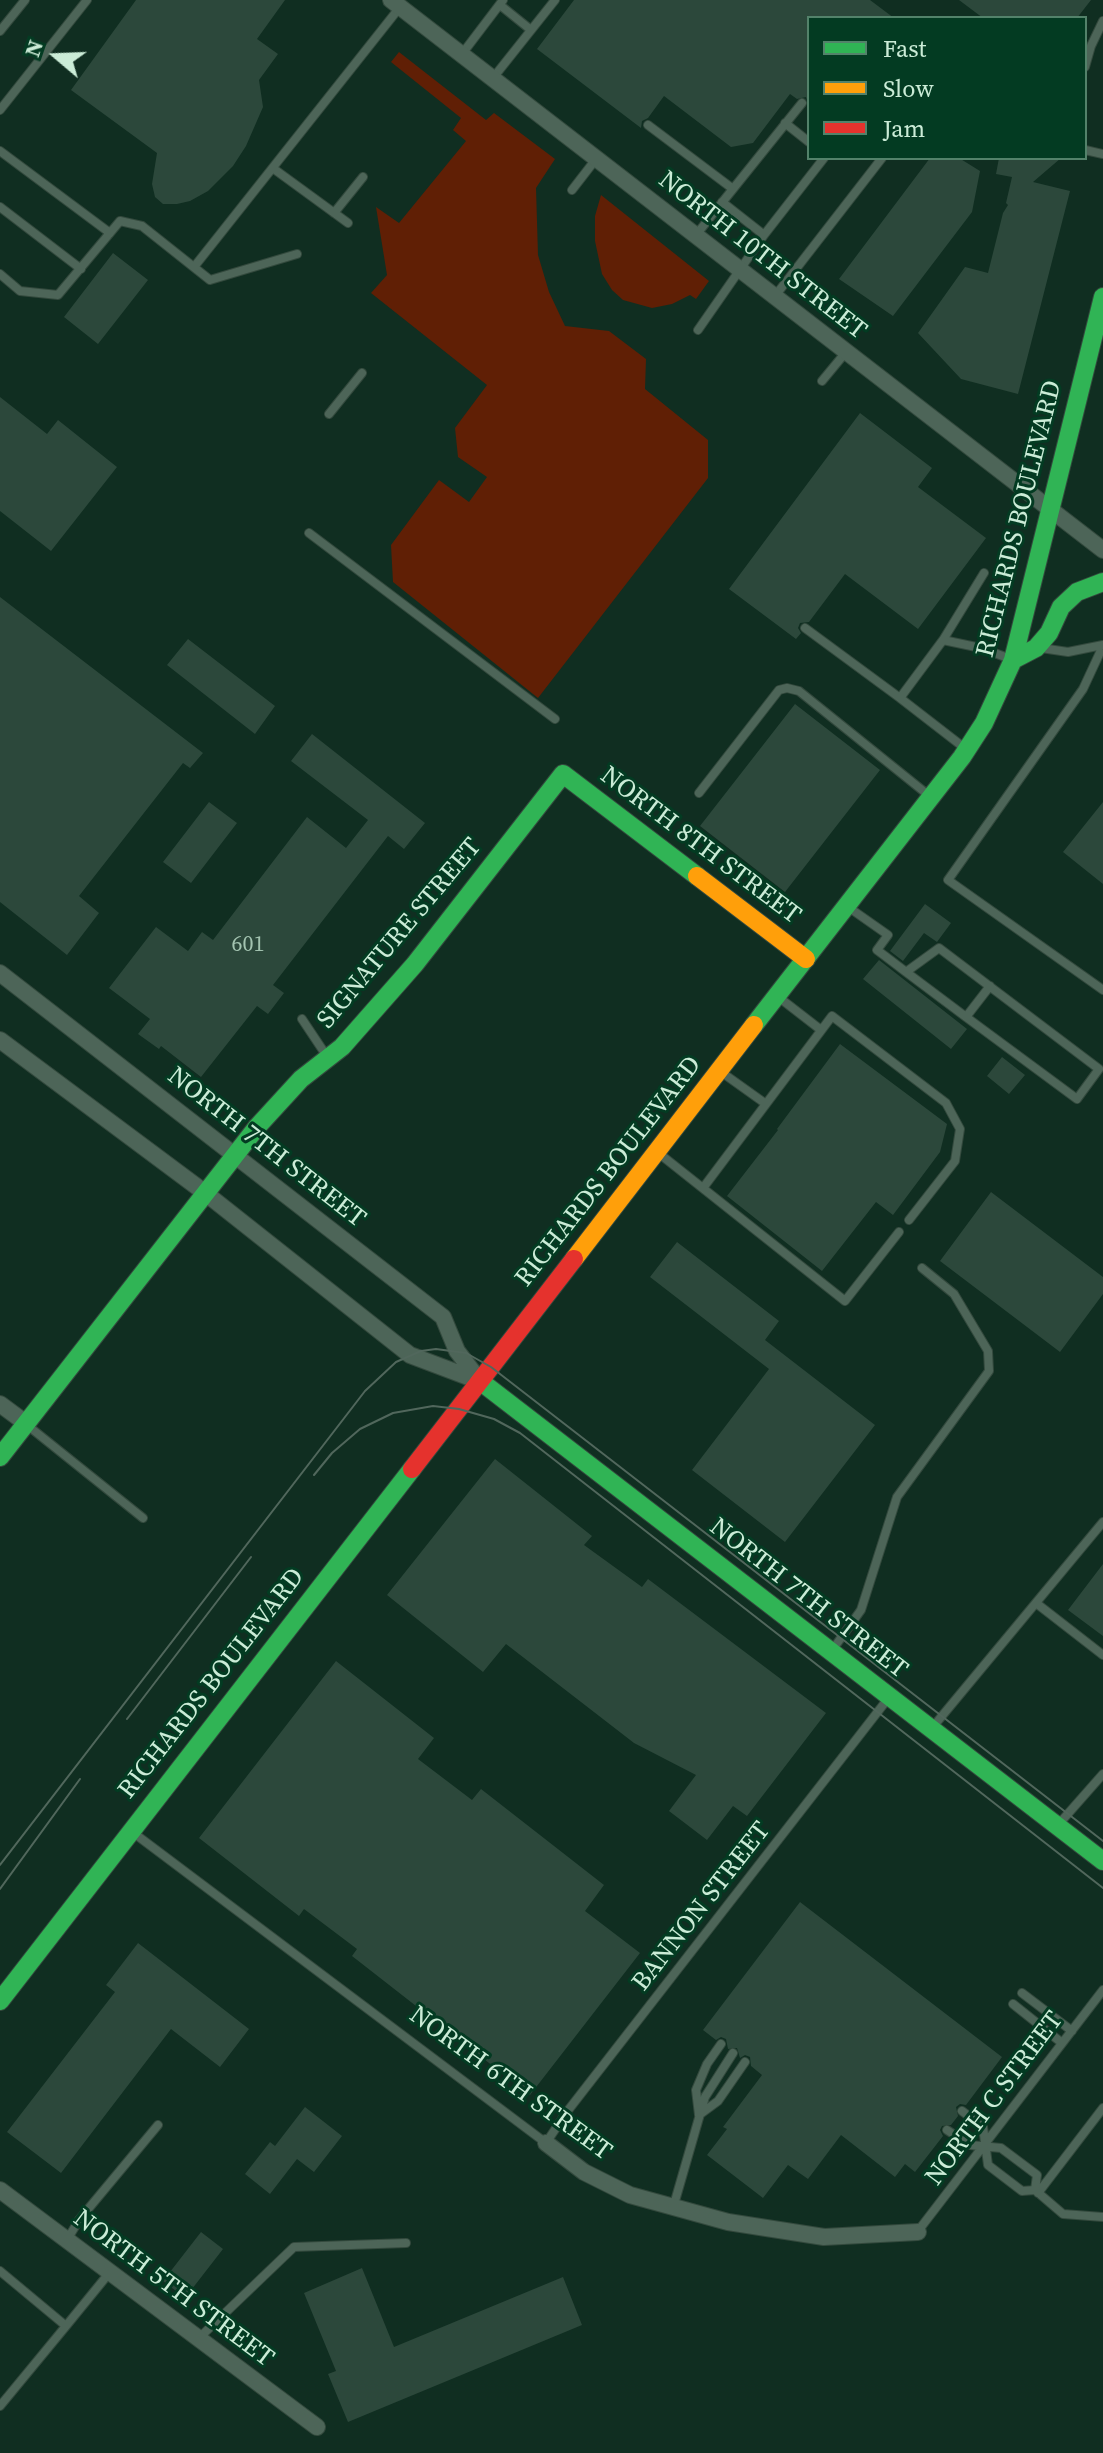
<!DOCTYPE html>
<html>
<head>
<meta charset="utf-8">
<style>
  body { margin:0 }
  #map { position:relative; width:1103px; height:2453px; overflow:hidden; background:#102e21; font-family:"Source Serif 4",serif }
  canvas { display:block }
  .legend { position:absolute; left:807px; top:16px; width:280px; height:144px; box-sizing:border-box; background:#033b22; border:2px solid #53826a; margin:0; padding:10px 14px; list-style:none; font-size:24px; color:#cbecd7 }
  .legend li { display:flex; align-items:center; gap:16px; height:40px }
  .legend b { width:40px; border:2px solid #53826a }
  .north { position:absolute; left:16px; top:16px; width:80px; height:80px; -webkit-text-stroke:6px #033b22; paint-order:stroke; rotate:289deg; font-size:22px; font-weight:700; line-height:32px; text-align:center; color:#cbecd7 }
  .north::after { content:''; display:block; margin:auto; width:28px; height:36px; background:#cbecd7; clip-path:polygon(50% 0,100% 100%,50% 72%,0 100%) }
</style>
</head>
<body>
<div id="map">
<canvas width="1103" height="2453"></canvas>
<ul class="legend">
<li><b style="height:10px;background:#30b455"></b>Fast</li>
<li><b style="height:10px;background:#ff9f0a"></b>Slow</li>
<li><b style="height:10px;background:#e5322d"></b>Jam</li>
</ul>
<div class="north">N</div>
</div>
<script>
const g = document.querySelector('canvas').getContext('2d');
g.lineJoin = 'round';
function fillPath(path, color) { g.fillStyle = color; g.fill(path, 'evenodd'); }
const poly = rows => new Path2D(rows.map(r => 'M' + r).join(''));
function trace(path, color, width, dash) { g.strokeStyle = color; g.lineWidth = width; g.lineCap = dash ? 'butt' : 'round'; g.setLineDash(dash || []); g.stroke(path); }
function drawText(font, color, halo, rows, align = 'center') {
  g.font = font + ' "Source Serif 4",serif'; g.lineWidth = 6; g.setLineDash([]); g.textBaseline = 'middle'; g.strokeStyle = halo; g.fillStyle = color; for (const [text, x, y, turn = 0] of rows) {
    g.save(); g.translate(x, y); g.rotate((+turn || 0) * Math.PI / 180); g.textAlign = isNaN(turn) ? turn : align; if (halo) g.strokeText(text, 0, 0); g.fillText(text, 0, 0); g.restore();
  }
}
fillPath(poly([
  [399,52,486,120,494,113,555,159,536,188,538,255,549,292,565,326,609,331,646,359,645,389,708,440,708,478,538,698,393,582,391,545,439,480,469,502,487,477,458,457,455,428,487,385,371,293,387,275,376,207,399,223,466,141,453,130,461,118,391,62],
  [601,195,709,281,696,299,690,295,672,304,652,308,623,300,612,290,602,274,595,241,595,216]
]), '#601f05');
fillPath(poly([
  [136,0,285,0,257,39,278,54,259,80,263,107,246,146,233,166,208,191,190,201,177,204,163,204,155,197,152,184,157,153,71,90],
  [574,0,870,0,894,18,809,18,809,108,806,97,797,99,790,94,753,143,731,147,664,96,648,118,642,121,641,128,537,49],
  [959,0,1091,0,1077,18,983,18],
  [930,158,959,158,980,171,972,212,893,316,839,279],
  [999,158,1061,158,1033,182,1070,191,1018,394,961,379,918,333,965,267,988,273,1003,213,1008,205,1006,203,1012,177,996,174],
  [113,253,148,280,98,344,64,317],
  [0,397,47,434,58,420,117,467,51,551,0,511],
  [860,413,932,468,918,487,986,538,918,629,845,574,809,622,800,623,798,628,801,633,796,639,729,589],
  [0,597,203,753,190,768,183,763,79,896,99,913,67,955,0,902],
  [188,639,275,706,255,734,167,665],
  [795,704,880,770,785,892,700,826],
  [312,734,425,823,404,849,388,836,273,985,284,993,268,1014,257,1006,201,1077,161,1046,159,1049,138,1034,150,1019,109,988,156,927,188,951,202,932,213,940,307,817,346,848,368,820,291,761],
  [209,802,237,823,191,883,163,862],
  [1103,802,1103,884,1063,852],
  [925,904,951,923,937,942,924,933,903,961,890,951],
  [879,960,967,1029,951,1049,863,979],
  [840,1044,947,1124,940,1152,893,1215,876,1202,822,1271,727,1196,778,1130,777,1129],
  [1002,1057,1025,1075,1009,1094,987,1076],
  [991,1192,1103,1277,1103,1294,1060,1352,940,1261],
  [677,1242,779,1321,765,1340,875,1425,785,1542,692,1470,769,1369,650,1277],
  [495,1459,592,1536,584,1545,642,1587,648,1579,826,1713,747,1816,733,1806,707,1840,669,1811,696,1775,634,1743,506,1644,483,1672,387,1595],
  [1103,1564,1103,1636,1068,1610],
  [336,1661,434,1738,418,1759,472,1800,481,1789,604,1885,585,1911,640,1953,530,2095,352,1956,357,1949,304,1909,299,1916,199,1838],
  [800,1902,1002,2057,966,2105,960,2104,956,2107,958,2116,951,2125,942,2126,940,2130,943,2136,915,2172,905,2164,895,2177,841,2135,808,2179,788,2165,763,2198,707,2155,727,2129,723,2127,762,2075,751,2066,750,2057,745,2055,740,2058,737,2048,728,2049,726,2039,721,2037,716,2040,703,2030],
  [138,1943,249,2029,220,2067,171,2029,61,2173,7,2132,115,1992,106,1985],
  [305,2107,342,2136,314,2172,297,2159,270,2194,245,2174,270,2142,275,2146],
  [201,2232,223,2249,185,2298,163,2281],
  [362,2268,394,2347,563,2277,582,2325,348,2422,328,2374,336,2371,304,2293]
]), '#2c483b');
const lane = poly([
  [500,5,531,30],
  [0,31,25,0],
  [462,54,503,0],
  [1085,67,1091,46,1103,21],
  [493,78,555,0],
  [0,110,87,0],
  [785,123,809,142],
  [648,125,733,189],
  [1085,150,1103,154],
  [0,151,110,233],
  [274,169,348,223],
  [572,190,596,159],
  [722,202,764,235],
  [0,207,81,269],
  [334,213,363,177],
  [696,235,802,103],
  [194,267,400,7],
  [0,274,20,291,58,295,120,221,142,226,210,280,297,254],
  [775,296,882,158],
  [698,330,764,235,824,158],
  [822,381,846,352],
  [329,414,362,373],
  [309,533,555,719],
  [984,573,943,640,981,648,1008,658],
  [805,628,900,698],
  [943,640,900,698,962,746],
  [1103,646,1083,689,948,880,1103,990],
  [1041,648,1068,652,1103,645],
  [699,793,779,690,787,688,799,691,927,794],
  [851,909,888,935,877,950,885,956,906,972,966,1017,1077,1099,1099,1069,939,948,906,972],
  [781,999,821,1030],
  [966,1017,990,986],
  [302,1019,328,1058],
  [724,1074,766,1104],
  [661,1155,845,1301,899,1232],
  [703,1188,832,1016,946,1103,960,1129,955,1161,909,1220],
  [27,1425,143,1518],
  [1036,1603,1103,1655],
  [833,1649,861,1610,897,1497,989,1371,988,1351,954,1294,922,1268],
  [932,1728,1103,1522],
  [1058,1825,1103,1774],
  [135,1834,546,2143,566,2113,890,1696],
  [1022,1993,1072,2031],
  [1013,2004,1062,2043],
  [962,2111,983,2127,988,2165,1022,2191,1035,2190,1063,2214,1103,2217],
  [699,2115,696,2090,707,2064,721,2044],
  [699,2115,718,2101,745,2062],
  [947,2130,970,2145,1001,2148,1037,2175,1035,2190],
  [1038,2193,1103,2108],
  [673,2208,705,2097,733,2053],
  [918,2231,1103,1990],
  [67,2240,79,2220,158,2125],
  [0,2271,66,2326,110,2272],
  [199,2338,294,2247,406,2243],
  [0,2406,66,2326]
]);
const street = poly([
  [391,0,1103,550],
  [0,973,443,1317,457,1351,480,1381],
  [0,1040,204,1192,410,1355,479,1381],
  [0,1404,27,1424],
  [546,2143,584,2172,630,2195,728,2222,824,2237,918,2232],
  [0,2190,317,2427]
]);
const fast = poly([
  [1013,660,1036,648,1049,633,1061,607,1077,592,1103,582],
  [754,1025,962,757,984,723,1013,660,1103,297],
  [480,1381,1103,1861],
  [0,1457,257,1127,301,1079,342,1047,415,964,563,774,697,876],
  [0,2001,412,1469]
]);
const slow = poly([
  [697,876,806,959],
  [574,1259,754,1025]
]);
const jam = poly([
  [412,1469,574,1259]
]);
trace(lane, '#33493d', 10);
trace(street, '#33493d', 18);
trace(fast, '#33493d', 20);
trace(slow, '#33493d', 20);
trace(jam, '#33493d', 20);
trace(lane, '#4d6558', 8);
trace(street, '#4d6558', 16);
trace(fast, '#30b455', 18);
trace(slow, '#ff9f0a', 18);
trace(jam, '#e5322d', 18);
trace(poly([
  [314,1475,332,1453,360,1429,393,1413,433,1406,459,1409,494,1419,520,1433,1103,1888],
  [127,1719,251,1557],
  [0,1865,365,1391,396,1362,421,1351,436,1349,466,1353,491,1367,1103,1841],
  [0,1889,80,1779]
]), '#51675c', 2);
drawText('22px', '#a3c3b0', null, [
  ["601",248,945]
]);
drawText('26px', '#cbecd7', '#033b22', [
  ["NORTH 10TH STREET",762,256,38],
  ["RICHARDS BOULEVARD",1020,519,-76],
  ["NORTH 8TH STREET",700,846,37],
  ["SIGNATURE STREET",400,934,-50],
  ["NORTH 7TH STREET",266,1148,38],
  ["RICHARDS BOULEVARD",609,1172,-52],
  ["NORTH 7TH STREET",808,1599,38],
  ["RICHARDS BOULEVARD",212,1684,-52],
  ["BANNON STREET",702,1907,-52],
  ["NORTH 6TH STREET",510,2084,36],
  ["NORTH C STREET",995,2099,-53],
  ["NORTH 5TH STREET",173,2289,37]
]);
</script>
</body>
</html>
